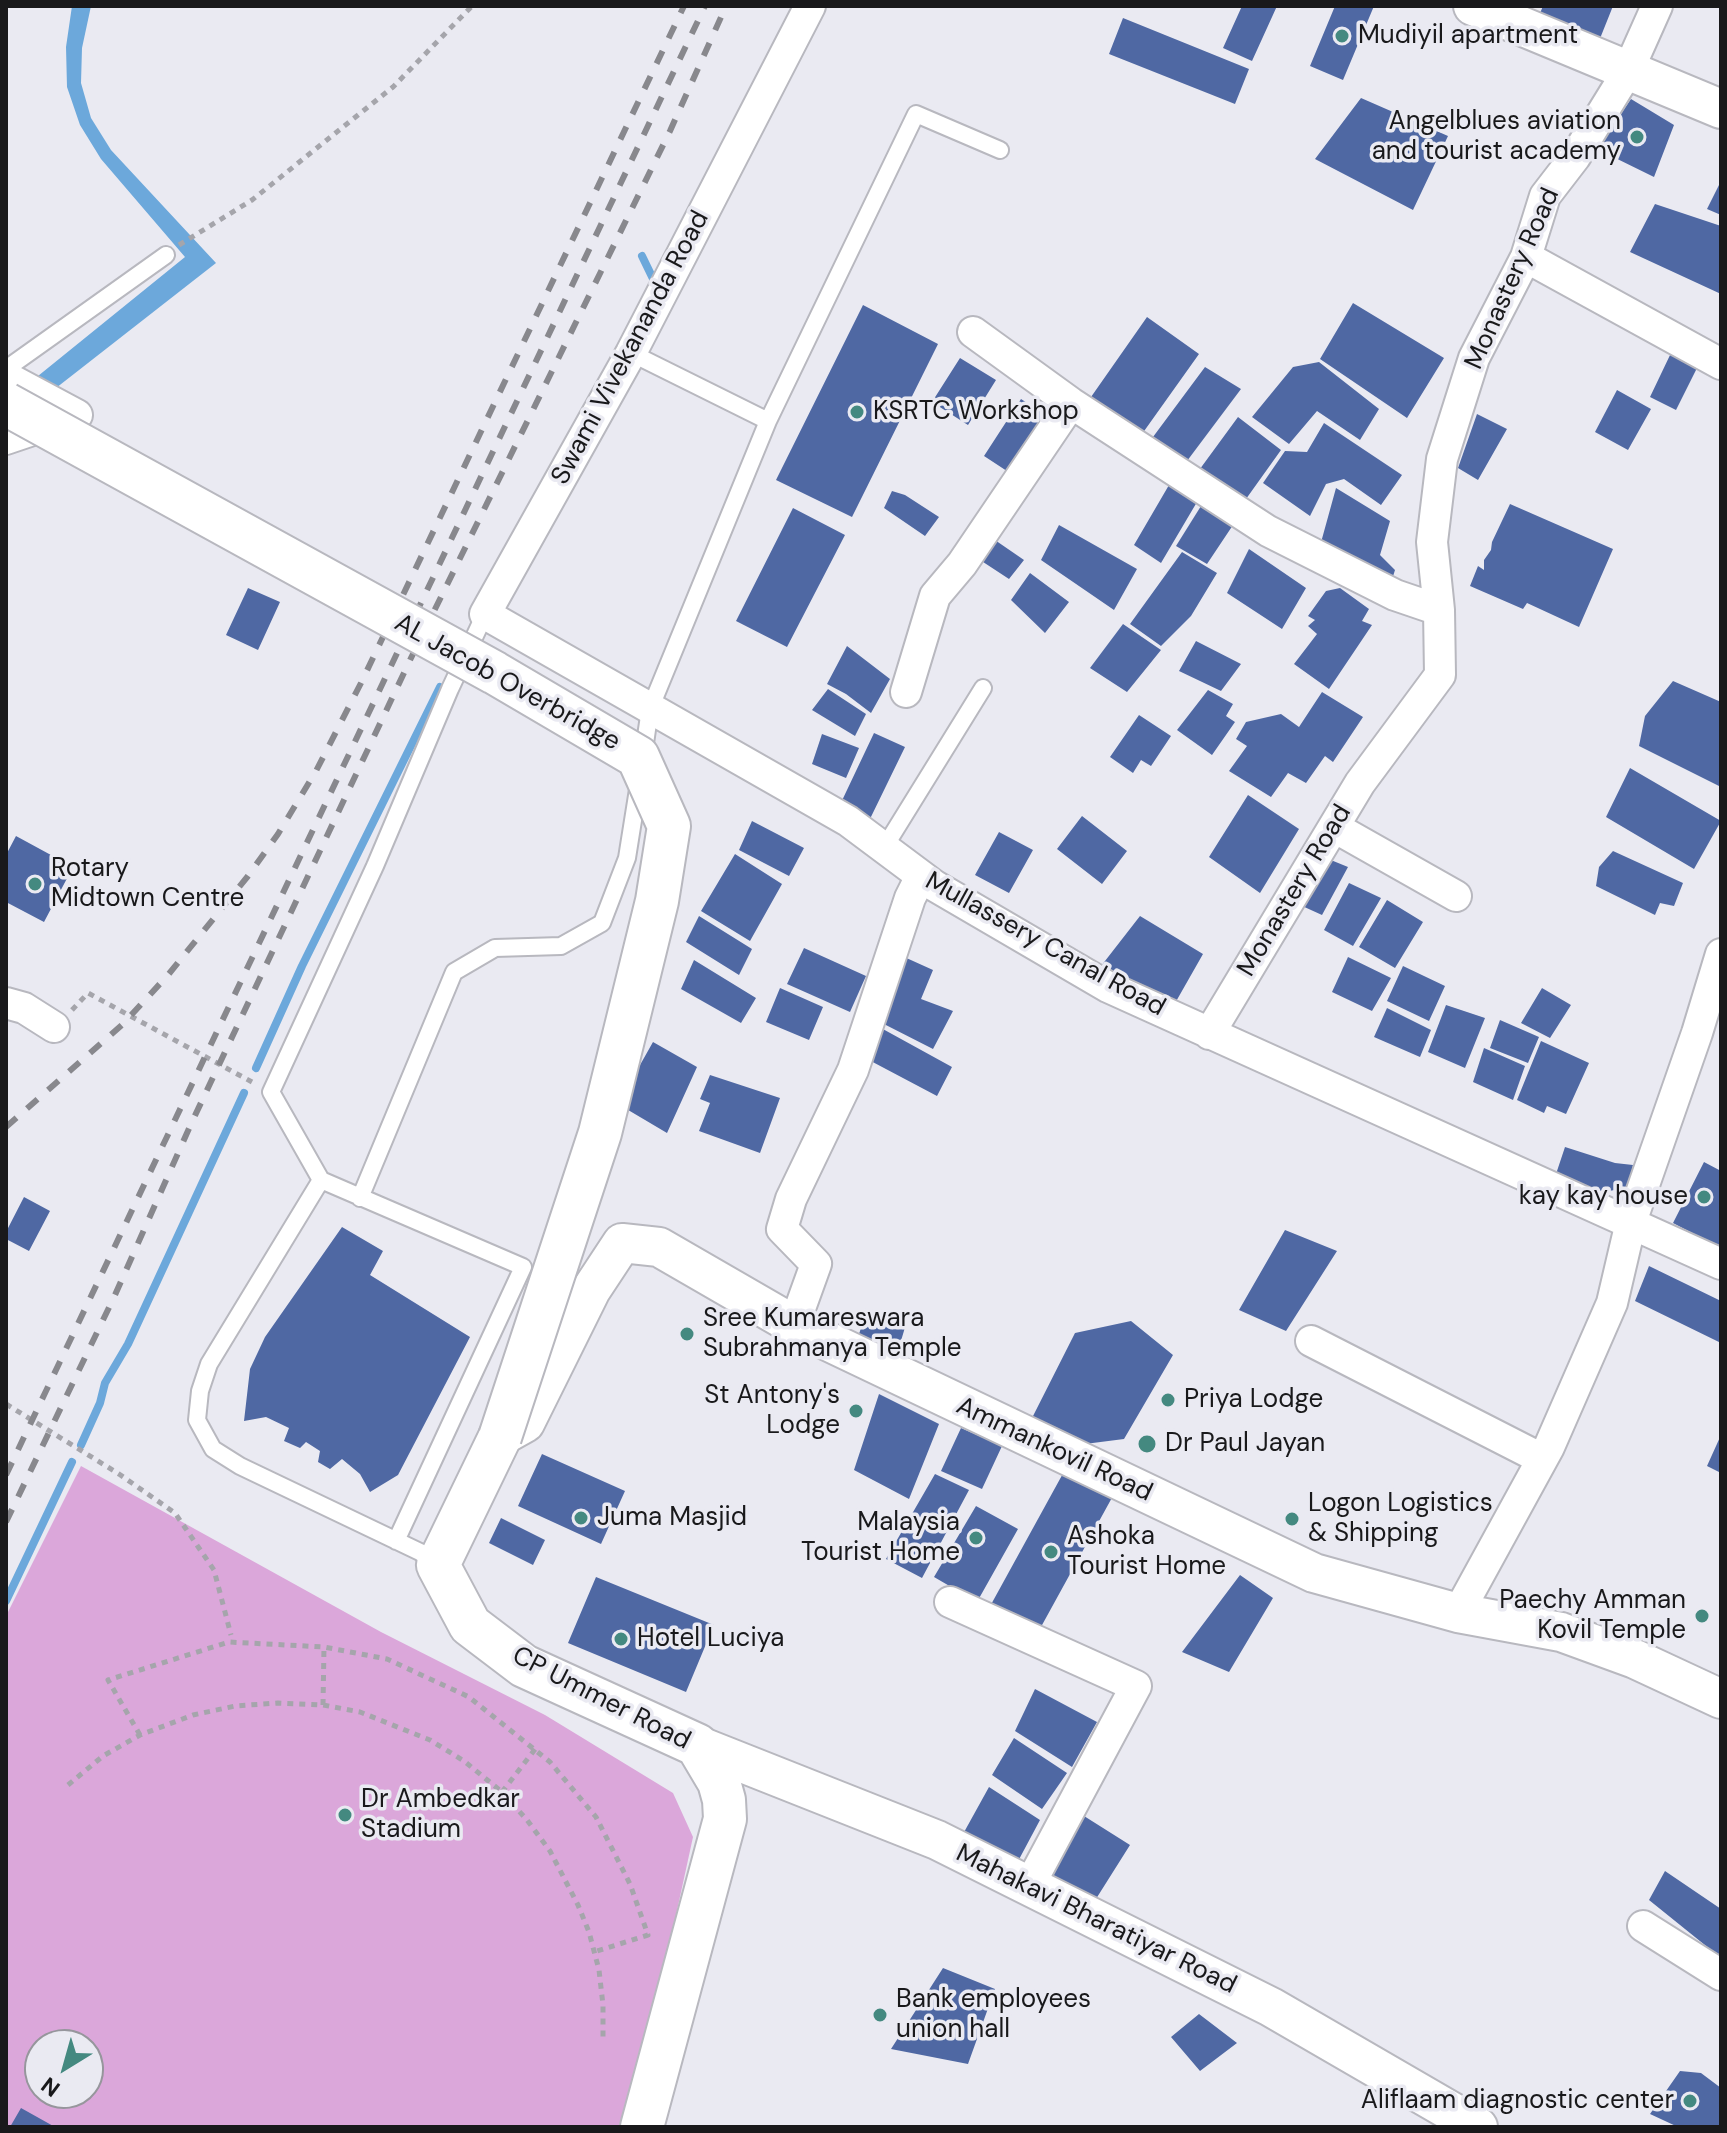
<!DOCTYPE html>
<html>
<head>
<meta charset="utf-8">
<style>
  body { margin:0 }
  #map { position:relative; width:1727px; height:2133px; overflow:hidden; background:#eaeaf2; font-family:"DM Sans",sans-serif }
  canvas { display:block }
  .frame { position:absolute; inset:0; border:8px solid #19191b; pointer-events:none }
  .north { position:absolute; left:24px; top:2029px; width:80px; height:80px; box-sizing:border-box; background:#eaeaf2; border:2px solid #96969c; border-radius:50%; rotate:217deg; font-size:22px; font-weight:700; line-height:32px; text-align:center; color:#19191b }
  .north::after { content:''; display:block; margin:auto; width:28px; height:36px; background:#448980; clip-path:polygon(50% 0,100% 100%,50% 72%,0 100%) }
</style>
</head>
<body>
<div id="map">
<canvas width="1727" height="2133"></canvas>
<div class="frame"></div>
<div class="north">N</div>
</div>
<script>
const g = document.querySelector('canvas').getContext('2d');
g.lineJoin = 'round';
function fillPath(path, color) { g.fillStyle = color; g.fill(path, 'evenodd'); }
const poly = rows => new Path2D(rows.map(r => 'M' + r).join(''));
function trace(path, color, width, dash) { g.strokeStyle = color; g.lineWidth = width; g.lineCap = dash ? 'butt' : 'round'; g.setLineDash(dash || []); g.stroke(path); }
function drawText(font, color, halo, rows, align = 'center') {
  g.font = font + ' "DM Sans",sans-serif'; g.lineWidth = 7; g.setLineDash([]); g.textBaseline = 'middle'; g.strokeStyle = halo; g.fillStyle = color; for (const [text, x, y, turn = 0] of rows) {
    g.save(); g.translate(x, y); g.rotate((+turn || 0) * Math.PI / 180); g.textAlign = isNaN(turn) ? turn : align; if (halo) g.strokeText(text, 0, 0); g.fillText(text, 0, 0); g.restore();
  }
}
fillPath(poly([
  [81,1466,381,1632,545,1715,673,1793,693,1837,644,2062,624,2127,6,2127,6,1616],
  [40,2045,88,2045,88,2093,40,2093]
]), '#dba7da');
fillPath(poly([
  [72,6,91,6,82,48,81,83,91,118,111,150,216,263,56,388,6,392,38,376,185,257,101,159,80,125,67,87,66,47]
]), '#6ca8db');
trace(poly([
  [642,256,657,287],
  [256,1068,302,966,440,687],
  [81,1445,100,1403,105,1383,128,1344,244,1093],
  [6,1601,72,1462]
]), '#6ca8db', 8);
fillPath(poly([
  [1242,6,1277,6,1252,61,1223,48],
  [1335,6,1374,6,1343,80,1310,66],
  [1543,6,1613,6,1595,51,1536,23],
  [1123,18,1249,69,1235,104,1109,54],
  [1361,98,1448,136,1413,210,1315,159],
  [1631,99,1674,125,1654,177,1597,149],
  [1721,181,1721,215,1707,209],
  [1655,204,1721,226,1721,294,1630,252],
  [1353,303,1444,358,1407,418,1320,359],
  [863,305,938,344,852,517,776,480],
  [1147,317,1199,354,1142,434,1091,397],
  [1671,353,1698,366,1676,410,1650,397],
  [960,358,996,380,968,425,932,402],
  [1319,362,1379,409,1360,440,1317,411,1289,444,1252,417,1293,367],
  [1205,367,1241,389,1184,465,1150,441],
  [1617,390,1651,409,1628,450,1595,432],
  [1021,399,1050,418,1013,475,984,456],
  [1477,414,1507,429,1478,480,1458,468],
  [1238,417,1281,450,1241,506,1197,473],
  [1324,423,1402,475,1381,505,1344,479,1326,484,1310,516,1263,483,1285,451,1307,452],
  [1169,485,1197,502,1161,563,1134,545],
  [1336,488,1390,521,1380,555,1395,570,1389,589,1320,546],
  [892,491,905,495,939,517,925,536,884,508],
  [1510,504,1613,549,1579,627,1527,603,1523,609,1470,586,1478,566,1484,570,1484,560,1491,550,1492,542],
  [1201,506,1233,525,1207,564,1176,546],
  [793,508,845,535,787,647,736,621],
  [1059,525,1137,569,1114,610,1041,560],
  [992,538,1024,560,1009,579,977,558],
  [1249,549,1306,588,1282,629,1227,593],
  [1182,552,1217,573,1191,616,1161,646,1130,624],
  [1030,573,1069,602,1045,633,1011,600],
  [248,588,280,602,258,650,226,635],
  [1340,588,1369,609,1362,621,1372,625,1329,689,1294,664,1317,634,1308,626,1315,620,1308,616,1326,591],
  [1123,624,1161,650,1127,692,1090,668],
  [1196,641,1241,664,1221,691,1179,671],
  [847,646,890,679,871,713,846,694,827,684],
  [1673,681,1721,702,1721,787,1639,746,1645,716],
  [828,689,866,714,855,736,812,710],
  [1208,690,1233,704,1226,716,1235,722,1212,755,1177,730],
  [1322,692,1363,717,1333,762,1325,756,1306,783,1288,773,1271,797,1229,771,1247,746,1236,739,1246,722,1281,714,1299,727],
  [1139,715,1171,736,1151,766,1141,760,1133,773,1110,757],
  [874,733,905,747,868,823,838,809],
  [822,734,859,748,846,778,812,764],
  [1630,768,1721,821,1694,869,1606,817],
  [1248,795,1299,829,1260,893,1209,857],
  [1082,816,1127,851,1102,884,1057,849],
  [752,821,804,848,789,876,739,850],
  [999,832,1033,850,1009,893,975,875],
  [16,836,73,867,44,922,6,902,6,855],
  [1613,851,1683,883,1674,906,1660,903,1655,915,1596,886,1599,867],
  [735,854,782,884,750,941,701,911],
  [1321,856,1348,867,1322,915,1300,905],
  [1349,883,1381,898,1353,946,1324,930],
  [1387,900,1423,922,1395,968,1359,947],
  [699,916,752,949,739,975,686,942],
  [1140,916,1203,954,1174,1005,1098,970],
  [804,948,866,976,850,1012,787,984],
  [902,956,933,970,921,999,953,1011,933,1049,878,1021],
  [1348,957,1391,978,1372,1011,1332,992],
  [694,960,756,998,741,1023,681,989],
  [1403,966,1445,986,1429,1021,1387,1001],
  [780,988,823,1007,809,1040,766,1022],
  [1542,988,1571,1005,1550,1038,1521,1023],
  [1446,1005,1485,1018,1465,1068,1428,1052],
  [1387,1008,1431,1030,1420,1057,1374,1037],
  [1500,1020,1539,1037,1528,1063,1490,1048],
  [881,1028,952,1067,937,1096,867,1059],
  [1541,1041,1589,1063,1566,1114,1547,1106,1544,1113,1517,1100],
  [653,1042,697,1067,667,1133,618,1104],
  [1484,1048,1525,1066,1513,1100,1473,1082],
  [710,1075,780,1098,760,1153,699,1131,710,1103,700,1099],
  [1565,1147,1615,1163,1633,1165,1628,1188,1602,1192,1556,1174],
  [1704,1162,1721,1171,1719,1247,1673,1223],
  [24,1197,50,1211,29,1251,6,1239,6,1232],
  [342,1227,383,1251,370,1275,470,1337,398,1475,370,1492,360,1474,342,1459,330,1469,318,1462,320,1451,306,1442,300,1448,284,1441,289,1428,266,1417,244,1421,250,1369,265,1337],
  [1285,1230,1337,1251,1286,1331,1239,1310],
  [1649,1266,1721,1301,1721,1343,1635,1301],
  [867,1310,906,1324,895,1361,856,1343],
  [1131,1321,1173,1355,1124,1439,1077,1445,1031,1420,1075,1333],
  [879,1394,939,1424,909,1499,854,1470],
  [961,1428,1002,1446,982,1489,941,1471],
  [1721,1435,1721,1473,1707,1466],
  [542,1454,625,1491,601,1544,518,1506],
  [1066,1468,1114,1494,1036,1636,988,1610],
  [935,1474,969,1490,922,1578,886,1559],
  [976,1506,1018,1529,977,1602,934,1577],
  [501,1518,545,1540,533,1565,489,1543],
  [1240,1575,1273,1598,1229,1672,1182,1652],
  [596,1577,714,1625,686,1692,568,1643],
  [1035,1689,1097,1722,1072,1767,1015,1731],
  [1014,1738,1067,1773,1042,1809,992,1775],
  [989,1787,1040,1820,1016,1865,963,1834],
  [1084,1816,1130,1845,1089,1910,1046,1887],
  [1665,1871,1721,1909,1721,1958,1649,1900],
  [943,1968,995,1989,968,2064,891,2049],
  [1199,2014,1237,2043,1200,2071,1171,2037],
  [1680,2071,1701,2073,1721,2088,1721,2127,1678,2127,1650,2114],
  [21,2108,55,2127,10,2127]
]), '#4f68a3');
const service = poly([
  [631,353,768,421],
  [6,369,166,255],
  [643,757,650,709,768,421,916,114,1000,150],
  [884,848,983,688],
  [321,1180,209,1364,200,1391,197,1420,213,1449,240,1466,420,1552,437,1564],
  [360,1198,454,972,495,948,561,946,602,923,627,858,639,783],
  [396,1541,523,1267,321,1180,271,1092,375,866,450,689,485,614]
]);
const minor = poly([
  [810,6,631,353,485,614,848,821,935,886,1108,987,1721,1264],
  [1526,257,1721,364],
  [973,332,1071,403,1268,531,1395,595,1439,610],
  [6,377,77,415,6,439],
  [906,692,935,596,962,564,1071,403],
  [1334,827,1456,896],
  [6,1003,24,1008,54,1027],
  [1209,1034,1360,783,1440,675,1439,610,1432,542,1442,459,1474,358,1526,257,1545,196,1575,157,1628,71,1657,6],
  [794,1325,816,1264,782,1229,791,1199,853,1070,910,898,921,876],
  [1311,1341,1542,1459],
  [950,1602,1136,1686,1029,1886],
  [1458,1613,1549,1447,1612,1303,1631,1222,1697,1033,1721,954],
  [1643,1926,1721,1975]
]);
const tertiary = poly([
  [1473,6,1721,109],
  [500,1437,525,1423,591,1290,622,1243,659,1247,794,1325,1314,1573,1458,1613,1561,1632,1635,1659,1721,1699],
  [697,1745,937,1840,1271,2007,1478,2127]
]);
const secondary = poly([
  [500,1437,438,1565,470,1625,524,1666,697,1745,719,1782,724,1800,725,1819,642,2127]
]);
trace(service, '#b8b8bf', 20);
trace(minor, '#b8b8bf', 34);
trace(tertiary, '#b8b8bf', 42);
trace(secondary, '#b8b8bf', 46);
trace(poly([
  [179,245,252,200,393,87,472,6],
  [72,1010,88,993,252,1082],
  [6,1404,119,1474,175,1513,214,1570,231,1635],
  [323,1705,324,1647],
  [140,1735,108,1680,229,1642,324,1647,387,1659,469,1697,550,1762,596,1817,630,1884,648,1935,594,1952],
  [68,1785,103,1756,140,1735,193,1715,235,1706,278,1703,323,1705,360,1712,430,1740,464,1761,502,1792,527,1820,550,1851,578,1905,589,1932,599,1970,603,2005,603,2039],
  [502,1792,536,1748]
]), '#a5a5ab', 5, [6, 6]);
trace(service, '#fff', 16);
trace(minor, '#fff', 30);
trace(tertiary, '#fff', 38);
trace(secondary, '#fff', 42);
trace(poly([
  [6,1127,123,1024,168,975,248,876,278,834,316,771,361,683,684,6],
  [6,1475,705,6],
  [6,1522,115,1295,191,1124,411,658,670,131,726,6]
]), '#88888d', 6, [14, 14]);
const secondaryBridge = poly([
  [6,404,495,673,638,757,669,826,657,901,600,1133,500,1437]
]);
trace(secondaryBridge, '#b8b8bf', 46, []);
trace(secondaryBridge, '#fff', 42);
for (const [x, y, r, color] of [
  [1342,36,8,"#448980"],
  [1637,137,8,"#448980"],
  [857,412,8,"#448980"],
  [35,884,8,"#448980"],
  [1704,1197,8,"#448980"],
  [687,1334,8,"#448980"],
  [1168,1400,8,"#448980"],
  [856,1411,8,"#448980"],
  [1147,1444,10,"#448980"],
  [581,1518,8,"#448980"],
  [1292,1519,8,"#448980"],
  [976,1538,8,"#448980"],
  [1051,1552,8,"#448980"],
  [1702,1616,8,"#448980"],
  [621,1639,8,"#448980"],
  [345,1815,8,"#448980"],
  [880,2015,8,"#448980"],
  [1690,2101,8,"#448980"]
]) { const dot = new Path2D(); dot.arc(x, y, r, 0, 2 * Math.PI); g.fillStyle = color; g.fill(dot); trace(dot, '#eaeaf2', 3); }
drawText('26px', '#19191b', '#eaeaf2', [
  ["Mudiyil apartment",1358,36],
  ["Angelblues aviation",1621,122,"right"],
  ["and tourist academy",1621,152,"right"],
  ["KSRTC Workshop",873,412],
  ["Rotary",51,869],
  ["Midtown Centre",51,899],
  ["kay kay house",1688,1197,"right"],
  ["Sree Kumareswara",703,1319],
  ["Subrahmanya Temple",703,1349],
  ["St Antony's",840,1396,"right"],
  ["Lodge",840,1426,"right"],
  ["Priya Lodge",1184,1400],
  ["Dr Paul Jayan",1165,1444],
  ["Logon Logistics",1308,1504],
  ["& Shipping",1308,1534],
  ["Juma Masjid",597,1518],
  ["Malaysia",960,1523,"right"],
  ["Tourist Home",960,1553,"right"],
  ["Ashoka",1067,1537],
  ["Tourist Home",1067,1567],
  ["Paechy Amman",1686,1601,"right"],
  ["Kovil Temple",1686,1631,"right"],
  ["Hotel Luciya",637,1639],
  ["Dr Ambedkar",361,1800],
  ["Stadium",361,1830],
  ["Bank employees",896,2000],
  ["union hall",896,2030],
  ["Aliflaam diagnostic center",1674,2101,"right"]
], 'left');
drawText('26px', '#19191b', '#eaeaf2', [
  ["Monastery Road",1513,279,-66],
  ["Swami Vivekananda Road",631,348,-62],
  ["AL Jacob Overbridge",507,683,29],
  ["Monastery Road",1295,891,-59],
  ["Mullassery Canal Road",1045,945,29],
  ["Ammankovil Road",1054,1450,25],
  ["CP Ummer Road",601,1699,27],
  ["Mahakavi Bharatiyar Road",1096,1920,26]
]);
</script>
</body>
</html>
